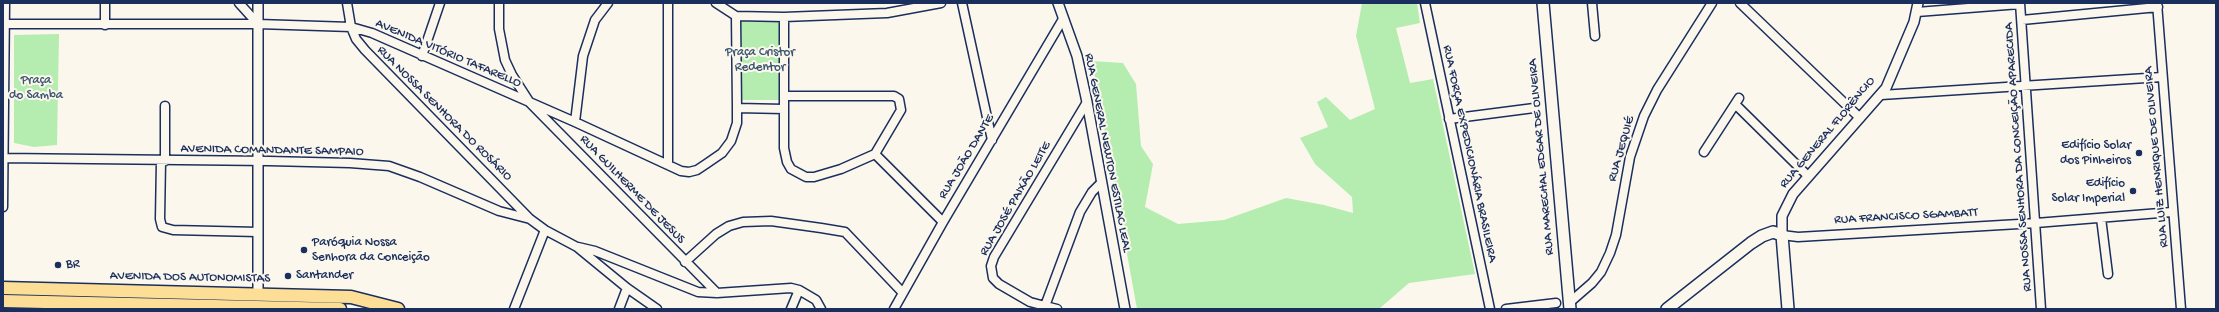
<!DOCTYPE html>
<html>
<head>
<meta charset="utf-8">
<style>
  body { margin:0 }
  #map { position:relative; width:2219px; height:312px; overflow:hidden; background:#fbf7ec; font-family:"Gochi Hand",sans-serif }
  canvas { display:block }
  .frame { position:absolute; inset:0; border:4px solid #1b2f5e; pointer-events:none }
</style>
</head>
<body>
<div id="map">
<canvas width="2219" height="312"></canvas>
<div class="frame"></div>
</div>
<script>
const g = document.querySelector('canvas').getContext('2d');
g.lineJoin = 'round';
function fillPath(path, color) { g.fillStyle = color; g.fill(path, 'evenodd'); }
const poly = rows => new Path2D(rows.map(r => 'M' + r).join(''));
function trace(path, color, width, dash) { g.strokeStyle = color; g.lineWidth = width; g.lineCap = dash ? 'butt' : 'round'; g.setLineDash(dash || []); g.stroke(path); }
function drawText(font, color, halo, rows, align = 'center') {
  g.font = font + ' "Gochi Hand",sans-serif'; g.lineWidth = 4; g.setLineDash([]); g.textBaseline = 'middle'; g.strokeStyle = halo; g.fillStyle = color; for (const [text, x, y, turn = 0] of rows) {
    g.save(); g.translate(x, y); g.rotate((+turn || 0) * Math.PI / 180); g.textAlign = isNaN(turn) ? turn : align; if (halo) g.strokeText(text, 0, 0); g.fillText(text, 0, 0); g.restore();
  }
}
fillPath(poly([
  [1362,3,1417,3,1420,23,1396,28,1410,83,1433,79,1475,274,1409,283,1379,309,1137,309,1092,61,1123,63,1136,84,1141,146,1153,164,1145,207,1178,224,1224,220,1286,198,1324,205,1353,213,1352,197,1315,164,1300,138,1328,127,1317,102,1326,97,1350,120,1375,109,1356,36],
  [741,20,779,21,779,100,742,100],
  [59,34,57,145,34,147,14,143,14,35]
]), '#b5edb0');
const minor = poly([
  [105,3,105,25],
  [239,3,258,24],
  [347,3,351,27,356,39,365,50,530,219,545,230,577,247,627,288,657,309],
  [499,3,499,29,505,60,512,75,530,103,717,293],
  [716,3,736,16,784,17,887,13,941,3],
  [962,3,992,140],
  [1425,3,1490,309],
  [1592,3,1595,36],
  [1740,3,1860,118],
  [2020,3,2041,309],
  [2157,3,2181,309],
  [1917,12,2020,4],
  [784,17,784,148,787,162,791,169,806,177,814,177,841,169,875,154],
  [2022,20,2158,7],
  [3,24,258,24,351,27,372,33,575,122,681,171,689,172,697,170,706,164,722,153,731,141,737,123,737,108,736,16],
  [422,56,440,3],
  [1881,95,2162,77],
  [784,96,894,96,899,99,901,110,875,154],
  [1735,104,1808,176],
  [165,106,165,161],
  [737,108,784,109],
  [1449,119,1534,108],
  [575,122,583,56,595,20,608,3],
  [1704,152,1739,98],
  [875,154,943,222],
  [3,158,269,161,350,163,389,166,420,177,499,211,530,219],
  [161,161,160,219,162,227,173,230,258,232],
  [668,165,668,3],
  [3,207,5,3],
  [2101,218,2108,274],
  [1782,235,1798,237,2036,223,2172,212],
  [578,247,595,251,698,292,717,293,791,288,799,290,816,300,821,309],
  [685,262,716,234,729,226,743,222,771,221,821,228,845,232,903,293],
  [1569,303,1592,283,1601,272,1610,253,1616,235,1630,157,1644,116,1657,90,1712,3],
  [1045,306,1030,302,999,284,993,278,991,266,994,257,1087,102],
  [514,309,545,230],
  [619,309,627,288],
  [791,309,799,290],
  [894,309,943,222,1063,19],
  [1057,309,1045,306,1080,212,1092,192,1101,183],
  [1506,309,1556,303]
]);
const tertiary = poly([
  [258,3,258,294],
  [1058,3,1077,56,1087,102,1125,309],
  [1782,235,1782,216,1793,194,1886,88,1914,22,1918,3]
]);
const secondary = poly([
  [1543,3,1570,309],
  [1667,309,1751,243,1762,236,1773,232,1782,235,1788,309]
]);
const primary = poly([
  [3,288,351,297,398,309],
  [3,301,340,309]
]);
trace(minor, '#1b2f5e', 11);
trace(tertiary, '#1b2f5e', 12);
trace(secondary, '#1b2f5e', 14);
trace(primary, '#1b2f5e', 15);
trace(minor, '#fbf7ec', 8);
trace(tertiary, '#fbf7ec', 9);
trace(secondary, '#fbf7ec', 11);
trace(primary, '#fdde96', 12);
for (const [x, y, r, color] of [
  [2139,153,4,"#1b2f5e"],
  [2133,191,4,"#1b2f5e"],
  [304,250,4,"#1b2f5e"],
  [58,265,4,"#1b2f5e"],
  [288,276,4,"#1b2f5e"]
]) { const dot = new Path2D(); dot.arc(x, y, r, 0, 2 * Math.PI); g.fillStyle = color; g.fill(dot); trace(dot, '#fbf7ec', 1.5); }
drawText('13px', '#3a556e', '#fbf7ec', [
  ["Praça Cristor",760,53],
  ["Redentor",760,68],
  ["Praça",36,81],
  ["do Samba",36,96]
]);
drawText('13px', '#1b2f5e', '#fbf7ec', [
  ["AVENIDA VITÓRIO TAFARELLO",448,54,23],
  ["RUA NOSSA SENHORA DO ROSÁRIO",444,114,45],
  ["RUA GENERAL FLORÊNCIO",1828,133,-50],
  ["RUA JEQUIÉ",1622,149,-74],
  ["AVENIDA COMANDANTE SAMPAIO",272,151,1],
  ["RUA GENERAL NEWTON ESTILAC LEAL",1107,153,79],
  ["RUA FORÇA EXPEDICIONÁRIA BRASILEIRA",1469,154,78],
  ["RUA JOÃO DANTE",967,157,-59],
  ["RUA MARECHAL EDGAR DE OLIVEIRA",1542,157,-95],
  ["RUA NOSSA SENHORA DA CONCEIÇÃO APARECIDA",2019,157,-94],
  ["RUA LUIZ HENRIQUE DE OLIVEIRA",2157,157,-95],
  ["RUA GUILHERME DE JESUS",632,190,46],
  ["RUA JOSÉ PAIXÃO LEITE",1016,199,-60],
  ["RUA FRANCISCO SGAMBATT",1906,217,-3],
  ["AVENIDA DOS AUTONOMISTAS",190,278,1]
]);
drawText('13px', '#1b2f5e', '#fbf7ec', [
  ["Edifício Solar",2131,146,"right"],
  ["dos Pinheiros",2131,161,"right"],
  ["Edifício",2125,184,"right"],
  ["Solar Imperial",2125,199,"right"],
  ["Paróquia Nossa",312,243],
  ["Senhora da Conceição",312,258],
  ["BR",66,265],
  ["Santander",296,276]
], 'left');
</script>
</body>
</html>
